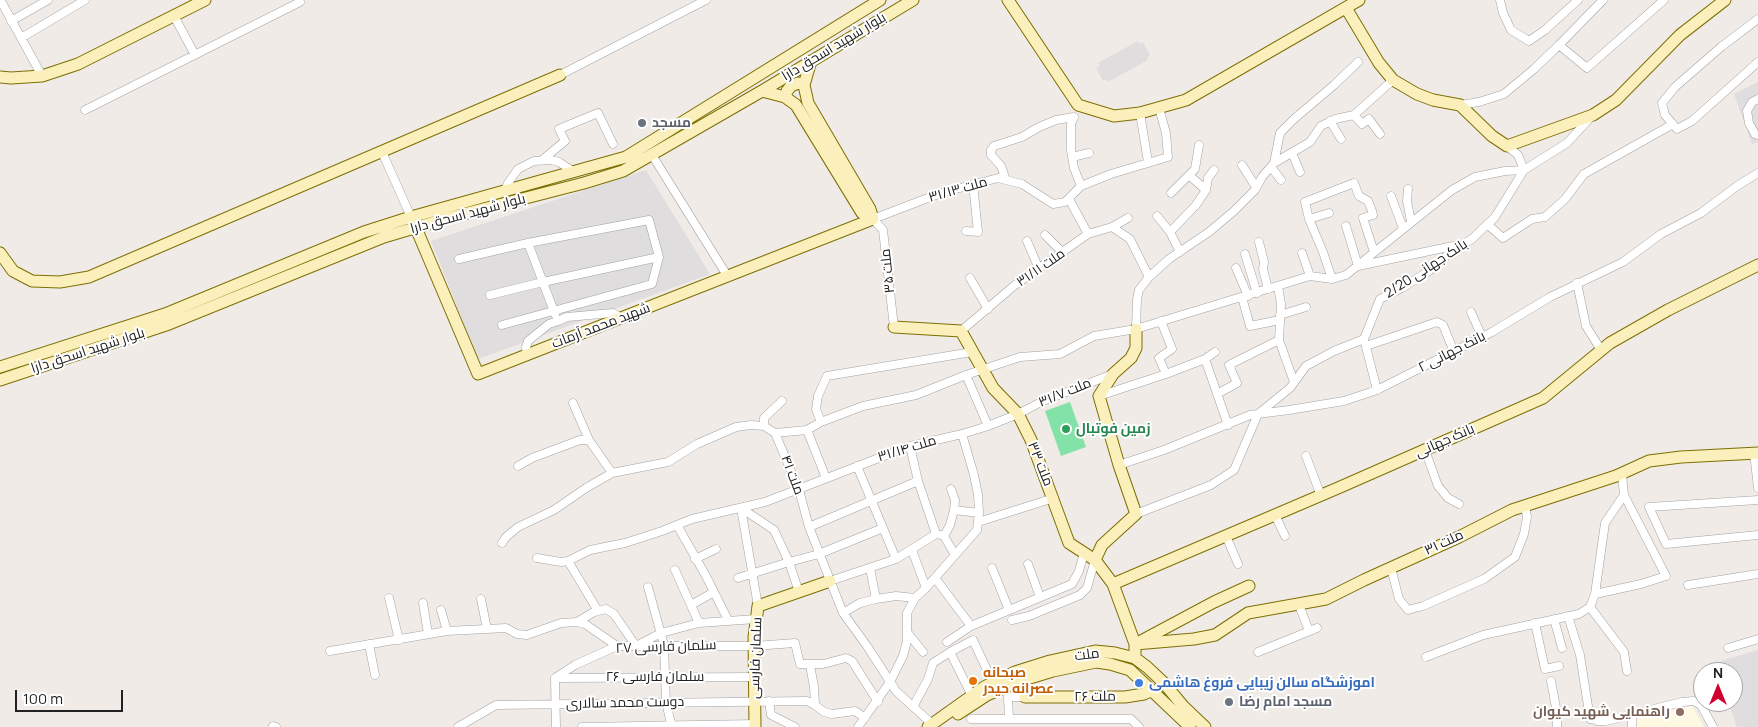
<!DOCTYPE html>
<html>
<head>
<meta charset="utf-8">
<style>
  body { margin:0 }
  #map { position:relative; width:1758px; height:727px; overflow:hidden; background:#f1ebe7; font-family:Manrope,sans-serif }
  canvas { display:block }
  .north { position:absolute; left:1693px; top:662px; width:50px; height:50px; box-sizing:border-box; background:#fff; border:1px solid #a6a6a6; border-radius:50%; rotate:0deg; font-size:14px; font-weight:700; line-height:20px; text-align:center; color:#212121 }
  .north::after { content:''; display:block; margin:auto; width:18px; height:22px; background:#d1002f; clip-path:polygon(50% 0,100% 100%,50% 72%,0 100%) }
  .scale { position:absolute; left:15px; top:690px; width:108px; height:22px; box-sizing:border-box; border:2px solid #212121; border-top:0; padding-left:6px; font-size:15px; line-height:18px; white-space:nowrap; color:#212121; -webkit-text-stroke:4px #fff; paint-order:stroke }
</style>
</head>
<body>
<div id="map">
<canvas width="1758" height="727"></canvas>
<div class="north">N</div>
<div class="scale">100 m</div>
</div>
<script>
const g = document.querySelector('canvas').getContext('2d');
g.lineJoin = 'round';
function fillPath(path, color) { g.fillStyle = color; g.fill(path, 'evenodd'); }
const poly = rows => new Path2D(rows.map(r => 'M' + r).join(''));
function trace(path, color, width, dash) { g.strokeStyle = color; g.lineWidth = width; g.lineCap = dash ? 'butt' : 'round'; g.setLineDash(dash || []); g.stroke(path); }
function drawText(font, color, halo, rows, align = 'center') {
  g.font = font + ' Manrope,Cairo,sans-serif'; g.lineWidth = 4; g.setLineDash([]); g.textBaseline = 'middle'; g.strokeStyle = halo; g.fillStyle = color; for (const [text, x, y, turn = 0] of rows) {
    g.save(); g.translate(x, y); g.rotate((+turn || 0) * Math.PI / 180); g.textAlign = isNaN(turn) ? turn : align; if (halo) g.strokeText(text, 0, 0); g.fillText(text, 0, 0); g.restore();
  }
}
fillPath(poly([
  [1138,41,1139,44,1143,42,1150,55,1147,58,1148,60,1108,82,1106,79,1103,81,1096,68,1100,66,1098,63],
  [1758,82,1758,142,1752,144,1734,94],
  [646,170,710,274,478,359,431,241],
  [1758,650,1758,727,1737,727,1728,702,1733,702,1733,672,1717,672,1715,665,1724,660]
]), '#dfddde');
fillPath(poly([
  [1692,706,1704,727,1636,727,1636,719]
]), '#fff9e2');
fillPath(poly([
  [1070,402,1086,447,1061,456,1045,411]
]), '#83e2a8');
const street = poly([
  [1500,0,1503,13,1511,30,1529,41,1545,30,1578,0],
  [1603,0,1559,45,1587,68,1664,0],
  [2,3,42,76],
  [174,16,195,55],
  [1758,19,1721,47,1675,87,1662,103,1665,115,1677,129,1692,121,1758,62],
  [11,21,48,0],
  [21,38,85,0],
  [560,75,706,0],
  [1758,99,1752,102,1747,111,1749,123,1755,134,1758,135],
  [1460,105,1479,102,1504,94,1534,69,1559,45],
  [85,110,300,2],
  [1140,113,1148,162],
  [1354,115,1362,124,1369,119,1380,134],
  [1074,117,1071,124,1071,150,1074,168,1081,186],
  [1330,121,1341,139],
  [382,152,411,217],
  [1292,153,1300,172],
  [652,155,728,277],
  [1072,157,1089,153],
  [542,160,565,141,559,129,598,113,613,144],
  [1274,163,1280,133,1294,119,1334,85,1358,62],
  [1242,165,1256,187],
  [1271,167,1281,180],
  [1190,176,1206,190],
  [1006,180,1001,166,991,155,991,150,994,146,1022,137,1039,127,1056,120,1074,117],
  [1408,189,1407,201,1411,221],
  [505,191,508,183,518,169,534,161,551,160,559,162,574,172],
  [1171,193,1195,169,1199,145],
  [1391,196,1403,228],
  [1069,199,1088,234],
  [1329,213,1309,219,1323,252,1332,279],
  [1157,216,1170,232,1180,252],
  [1309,219,1305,202,1354,183,1359,196,1368,201,1372,211,1373,215,1363,218,1374,252],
  [1487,224,1503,238,1532,219,1545,217,1565,199,1584,174,1673,124],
  [1346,226,1358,266,1458,245],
  [1112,227,1130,239,1149,277],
  [966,231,978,232,973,184],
  [1170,232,1196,205,1206,190,1208,178,1214,170],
  [1045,235,1063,253],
  [1027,241,1039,269],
  [1259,242,1264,262,1263,269,1268,289],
  [528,243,555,314],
  [1302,253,1310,276],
  [1245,254,1257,293],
  [459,259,528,243,649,220,659,257,652,284,502,325],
  [1236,268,1248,296],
  [970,278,988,309],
  [1577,283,1586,326,1601,350],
  [1278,286,1281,304,1279,340,1294,382],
  [490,295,543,282,659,257],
  [1242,297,1250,326,1280,320],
  [1471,312,1482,337],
  [1280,315,1306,307],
  [1161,321,1172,349,1159,358,1166,374],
  [894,327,883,230,873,219,941,193,998,178,1022,184,1053,204,1065,202,1081,186,1111,174,1168,157,1166,133,1159,108],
  [1136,329,1137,299,1139,290,1149,277,1169,259,1209,232,1234,211,1255,190,1262,177,1274,163,1310,142,1321,126,1335,119,1354,115,1393,80],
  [961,331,1015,285,1088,234,1112,227,1128,218],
  [1365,343,1377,390],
  [1366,346,1437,322,1443,325,1454,352],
  [527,355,526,347,528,341,549,324,558,321,567,317,613,313,621,318],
  [1205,359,1228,425],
  [966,375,988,426],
  [1217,394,1237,383,1229,365,1279,340],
  [1099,396,1166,374,1205,359,1215,352],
  [573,403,589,440],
  [821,422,863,406,916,395,966,375,1020,357,1060,354,1094,336,1136,329,1310,276,1332,279,1346,275,1452,190,1475,177,1505,171,1524,170,1518,155,1507,146],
  [764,426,764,418,782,401],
  [807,430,826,478],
  [910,446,918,481],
  [1425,450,1438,486,1448,498,1459,504],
  [1754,453,1758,488],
  [1306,456,1321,496],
  [1119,465,1164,450,1250,415,1289,410,1344,401,1377,390,1492,332,1550,297,1623,262,1661,234,1701,213,1737,186,1758,173],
  [518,466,532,458,580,440,589,440,612,473],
  [857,466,896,559],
  [1758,500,1649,507,1666,544,1758,535],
  [741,508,774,530,789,562,799,592],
  [741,508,758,606],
  [954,510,979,513],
  [1136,514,1211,485,1234,470,1258,414,1290,388,1306,366,1334,351,1364,339,1380,299,1402,288,1429,271,1452,251,1472,239,1495,217,1524,170,1567,143,1591,117],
  [1275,515,1285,536],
  [978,522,1054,498],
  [677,525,706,576,728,620],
  [809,527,918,481,936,534,896,559,830,581],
  [941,535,944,536,955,555],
  [944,536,950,525,954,510,955,500,951,489],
  [1226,536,1238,564],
  [502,543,506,537,518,527,554,510,586,488,612,473,668,462,697,444,736,427,751,425,764,426,775,433],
  [912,550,926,588],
  [537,558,561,562,568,561,590,550,625,543,662,531,692,519,765,502,910,446,962,434,988,426,1018,414,1043,401,1113,374],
  [695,559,716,549],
  [568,561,598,611],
  [1028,564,1040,597],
  [870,568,876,599],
  [992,568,1009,610],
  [1391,568,1399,599,1408,610,1423,606,1484,579,1515,557,1524,534,1527,517,1525,506],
  [675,570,699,623],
  [738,578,789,562,819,554,883,528],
  [935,578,971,626],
  [1688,585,1758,574],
  [648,587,664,645,666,703,672,727],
  [1595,594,1641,584,1666,576,1624,495,1622,474],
  [389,598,399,640],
  [481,599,487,629],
  [423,603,428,634],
  [691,605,714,592],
  [1299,605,1309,631],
  [1590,607,1624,652,1627,671],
  [441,610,447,631],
  [843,613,860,603,876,599,896,596,915,598],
  [1568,616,1580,655,1590,719,1596,720,1597,721,1606,721,1682,702,1694,701,1701,705,1713,727],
  [1554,619,1562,648],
  [1012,620,1029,616,1080,595,1087,588,1095,560],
  [577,622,594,612,606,609,614,614,636,646,661,633,699,623,756,619],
  [1535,623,1545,669,1559,666],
  [907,632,923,652],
  [947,642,971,626,1072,584,1079,571,1084,553],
  [369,644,375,675],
  [1728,648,1758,639],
  [330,651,447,631,506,628,517,634,527,635,561,623,577,622,585,624,617,646],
  [950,652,972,696],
  [1258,652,1317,628],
  [1426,657,1483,635,1579,614,1590,607,1595,594,1605,523,1624,495],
  [810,665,814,687,815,705],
  [555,678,575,665,617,646,754,646,795,643,800,664,823,664,846,658,852,661,878,702],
  [555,678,556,727],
  [557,678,755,677],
  [1551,681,1557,713,1557,727],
  [769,701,771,715,795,727],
  [913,707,928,679,933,663,950,652,973,640,993,683],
  [971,719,1131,719,1139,727],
  [1009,719,1008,697,1025,697],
  [932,724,896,691,867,646,843,613,809,527,799,490,775,433,807,430,821,422,816,409,818,396,827,376,972,352],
  [273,726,276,727],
  [458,727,496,705,807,701,815,705,824,712,832,714,855,711,865,718],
  [582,727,755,724],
  [858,727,890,682,903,656,907,641,907,613,915,598,926,588,977,530,979,513,978,495,974,475,962,434],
  [1632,727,1632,714]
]);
const secondary = poly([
  [1008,0,1078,105,1114,116,1140,113,1186,100,1359,0],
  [1346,8,1379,63,1393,80,1417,94,1433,100,1460,105,1492,136,1507,146,1593,115,1616,100,1680,35,1725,0],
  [811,61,804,85,808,103,870,209,873,219],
  [0,77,11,78,42,76,78,64,205,0],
  [762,91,785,97,796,105,862,213,873,219],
  [785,97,787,91,791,86,798,83,804,85],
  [413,221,478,374,873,219],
  [0,253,13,271,32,281,60,282,89,277,560,75],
  [894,327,961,331,993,388,1018,414,1031,440,1069,543,1095,560,1113,584,1135,644,1135,658],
  [0,367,165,314,364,232,411,217,626,157,880,0],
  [0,380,169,324,384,237,448,218,584,183,623,171,762,91,913,0],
  [1095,560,1102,545,1136,514,1119,465,1099,396,1113,374,1131,358,1136,348,1136,329],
  [1113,584,1338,488,1543,398,1610,343,1668,310,1758,265],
  [1141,641,1214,602,1249,586],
  [1135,644,1194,639,1215,635,1248,613,1326,599,1364,580,1459,537,1512,510,1616,476,1649,461,1681,457,1758,453],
  [1025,697,1125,697,1144,694,1152,690],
  [958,714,987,695,1020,681,1053,671,1096,662,1110,664,1130,670,1190,727],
  [755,727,754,637,758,606,830,581],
  [928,727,984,687,1015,672,1050,661,1095,651,1115,653,1135,658,1147,667,1164,683,1183,706,1205,727]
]);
trace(street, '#a2a2a2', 9);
trace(secondary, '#7d6f02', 13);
trace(street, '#fff', 8);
trace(secondary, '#fbf0bb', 11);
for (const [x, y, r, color] of [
  [642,123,5,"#6b7280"],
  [1066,429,5,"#2e9e5b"],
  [973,681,5,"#e8710a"],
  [1139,683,5,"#3f7fe0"],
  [1229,702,5,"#6b7280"],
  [1680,712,5,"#8d6e63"]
]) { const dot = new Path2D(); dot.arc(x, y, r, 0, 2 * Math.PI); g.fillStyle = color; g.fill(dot); trace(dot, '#fff', 2); }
drawText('14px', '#212121', '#fff', [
  ["بلوار شهید اسحق دارا",834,47,-31],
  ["ملت ۳۱/۱۳",958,190,-16],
  ["بلوار شهید اسحق دارا",468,214,-15],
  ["ملت ۳۱/۱۱",1041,268,-35],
  ["بانک جهانی 2/20",1426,269,-33],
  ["ملت ۳۵",888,271,-96],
  ["شهید محمد آرمات",601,326,-21],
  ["بلوار شهید اسحق دارا",88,351,-18],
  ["بانک جهانی ۲",1452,352,-27],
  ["ملت ۳۱/۷",1065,393,-22],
  ["بانک جهانی",1445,441,-24],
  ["ملت ۳۱/۱۴",907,449,-17],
  ["ملت ۳۳",1040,464,68],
  ["ملت ۴۱",792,475,69],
  ["ملت ۳۱",1444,543,-25],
  ["سلمان فارسی ۲۷",666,647,-2],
  ["ملت",1087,655,-8],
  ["سلمان فارسی",756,658,-88],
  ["سلمان فارسی ۲۶",655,677],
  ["ملت ۲۶",1095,697,-1],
  ["دوست محمد سالاری",625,703,-1]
]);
drawText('bold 14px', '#5b616d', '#fff', [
  ["مسجد",652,123],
  ["مسجد امام رضا",1239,702]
], 'left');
drawText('bold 14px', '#27864d', '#fff', [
  ["زمین فوتبال",1076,429]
], 'left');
drawText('bold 14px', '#c56008', '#fff', [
  ["صبحانه",983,673],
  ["عصرانه حیدر",983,689]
], 'left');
drawText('bold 14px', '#366cbe', '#fff', [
  ["اموزشگاه سالن زیبایی فروغ هاشمی",1149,683]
], 'left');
drawText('bold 14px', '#785e54', '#fff', [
  ["راهنمایی شهید کیوان",1670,712]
], 'right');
</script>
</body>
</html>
